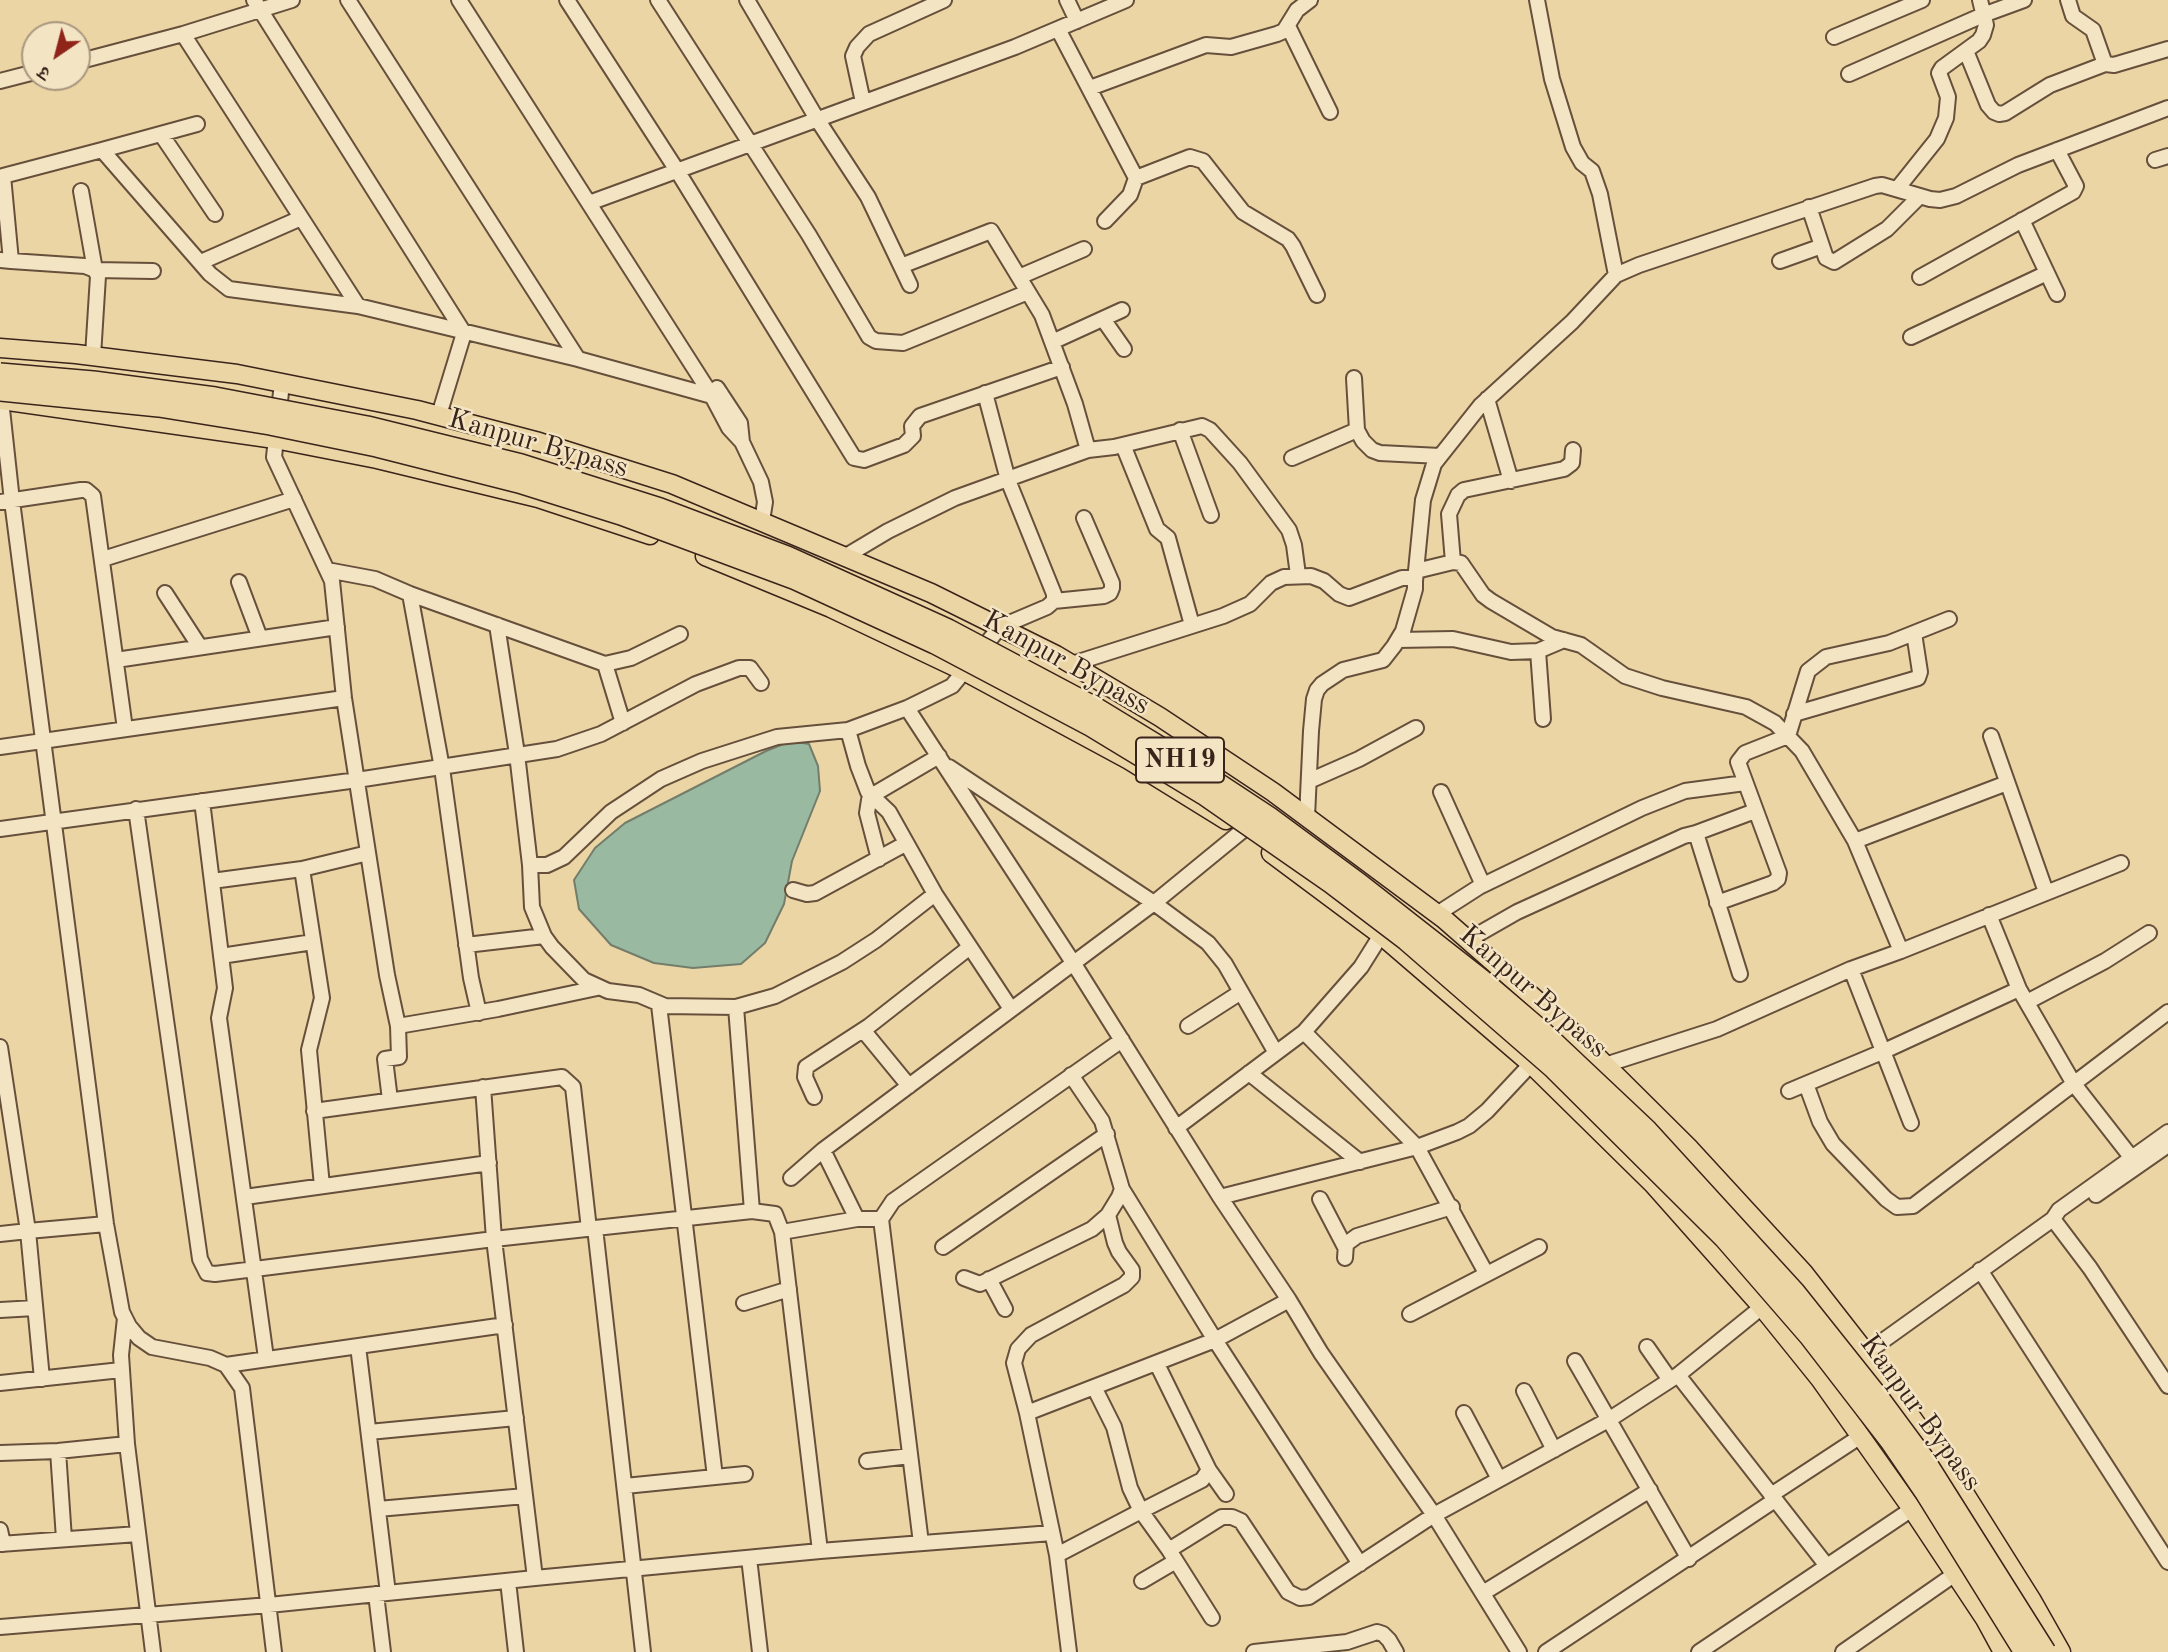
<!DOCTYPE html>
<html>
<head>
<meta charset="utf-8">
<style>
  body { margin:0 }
  #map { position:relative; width:2168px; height:1652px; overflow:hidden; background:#ecd5a4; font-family:"Old Standard TT","Noto Serif Devanagari",serif }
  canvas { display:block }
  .north { position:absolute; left:21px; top:21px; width:70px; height:70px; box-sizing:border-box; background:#f3e4c4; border:2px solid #a99780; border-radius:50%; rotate:215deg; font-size:19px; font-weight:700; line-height:28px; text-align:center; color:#39231a }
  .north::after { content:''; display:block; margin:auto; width:24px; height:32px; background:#8f2418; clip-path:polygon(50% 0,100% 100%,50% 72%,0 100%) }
</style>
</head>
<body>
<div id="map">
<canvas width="2168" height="1652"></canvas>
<div class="north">उ</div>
</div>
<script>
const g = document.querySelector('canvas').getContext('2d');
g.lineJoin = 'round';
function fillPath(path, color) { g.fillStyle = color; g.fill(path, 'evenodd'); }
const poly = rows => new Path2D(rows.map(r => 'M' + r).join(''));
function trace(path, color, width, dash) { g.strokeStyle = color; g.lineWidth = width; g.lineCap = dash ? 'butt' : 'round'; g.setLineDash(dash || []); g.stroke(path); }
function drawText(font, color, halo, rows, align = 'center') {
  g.font = font + ' "Old Standard TT",serif'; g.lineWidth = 5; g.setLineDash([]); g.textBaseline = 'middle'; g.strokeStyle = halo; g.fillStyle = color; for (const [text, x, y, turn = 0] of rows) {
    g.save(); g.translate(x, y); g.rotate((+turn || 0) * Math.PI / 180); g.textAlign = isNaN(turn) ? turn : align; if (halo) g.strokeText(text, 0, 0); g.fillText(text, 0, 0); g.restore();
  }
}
const water = poly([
  [791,741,809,744,818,766,820,791,792,861,784,904,765,943,741,964,693,968,654,963,611,945,579,909,574,880,595,848,625,823,766,751,791,741]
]);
fillPath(water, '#9ab9a1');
trace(water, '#737d6b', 2);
const minor = poly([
  [254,0,464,333,439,415],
  [348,0,578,359],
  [459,0,712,396,729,428,742,442,761,482,765,502,762,521],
  [567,0,678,172,854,458,864,460,904,445,913,436,912,426,920,416,1062,367],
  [658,0,809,235,869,337,876,341,903,343,1028,292],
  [747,0,817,119,868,197,910,285],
  [1067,0,1077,21],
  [1537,0,1552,79,1573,147,1582,163,1592,171,1600,194,1616,275],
  [2068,0,2073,16,2093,30,2105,64,2114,65,2168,49],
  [1288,26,1330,112],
  [1058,29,1136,178,1130,195,1105,221],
  [183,34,358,306],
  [1834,37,1922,0],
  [1966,51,1988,105,1994,112,1999,114,2005,113,2050,85,2105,64],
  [77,62,183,34,292,0],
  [1849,74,1983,15,2024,0],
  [0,81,35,72],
  [1090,88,1206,45,1231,47,1277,34,1284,31,1297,10,1310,0],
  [863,102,853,56,857,47,869,34,944,0],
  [161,134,215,214],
  [102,150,197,124],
  [2155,160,2168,156],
  [1136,178,1190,157,1203,161,1243,212,1288,239,1293,246,1317,295],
  [1897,189,1937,139,1946,118,1948,97,1939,73,1942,68,1979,41,1983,35,1986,25,1980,0],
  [81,191,95,270,153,271],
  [589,203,1015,47,1126,0],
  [1809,207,1826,258,1834,262,1887,229,1919,197],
  [2022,220,2057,294],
  [0,260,11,261,3,176,102,150,210,274,229,289,358,306,578,359,712,396,721,394],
  [11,261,85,266,95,270,98,276,93,356],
  [1780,261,1822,246],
  [201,262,301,218],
  [901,266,991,231,1042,315,1075,404,1088,450],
  [1019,277,1084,249],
  [1920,277,2073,192,2076,186,2057,150],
  [1103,319,1124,349],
  [1911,337,2047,273],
  [1052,342,1122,310],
  [1354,378,1357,430,1363,441,1372,450,1380,453,1440,456],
  [282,383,274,457,332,581,344,698,387,975,398,1026,399,1057,385,1059,390,1100],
  [717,388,740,423,742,442],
  [985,393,1008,480,1054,594,1054,601,1047,607,1000,627,952,686,907,708,1074,964,1220,1197,1289,1300,1321,1353,1434,1515,1519,1652],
  [1487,399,1511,481],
  [1,400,12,501,106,1224,122,1312,129,1326,139,1338,152,1347,210,1358,226,1365,242,1388,274,1652],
  [1180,430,1211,515],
  [1123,445,1157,529,1168,538,1192,625],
  [1292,458,1357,430],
  [0,502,81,490,86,490,93,496,125,729],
  [846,556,888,531,955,498,1088,450,1114,447,1202,426,1210,430,1240,463,1289,530,1294,545,1298,575],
  [103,559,294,499],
  [1453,562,1449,514,1458,495,1464,490,1564,469,1572,463,1573,450],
  [327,570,375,579,410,594,605,664,623,723],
  [1416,571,1453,562,1461,563,1483,595,1491,601,1552,637,1581,645,1625,676,1662,688,1746,707,1775,723,1802,751,1855,841],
  [1415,581,1423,500,1434,464,1480,406,1572,322,1616,275,1639,265,1875,186,1882,185,1930,199,1940,200,1956,196,2018,165,2168,108],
  [239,582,260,638],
  [165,593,200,647],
  [410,594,442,768,471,978,479,1013],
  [1054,601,1104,596,1110,593,1112,588,1112,583,1084,518],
  [497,625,517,754,530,865,532,907,544,936,552,947,584,980,608,991,639,995,665,1006,736,1007,775,996,842,962,876,940,935,894],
  [1398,640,1453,639,1511,652,1538,651,1564,640],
  [1538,651,1543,719],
  [116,660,337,627],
  [605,664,631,658,680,634],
  [1072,664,1223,616,1250,604,1271,583,1284,577,1311,576,1324,581,1339,594,1349,598,1402,578,1410,578,1415,581,1415,589,1403,631,1394,646,1383,660,1343,670,1322,684,1317,690,1314,699,1311,731,1307,817],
  [907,708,848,730,858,766,868,792,889,812,935,894,1011,1009],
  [1794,714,1918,678,1920,672,1914,633],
  [1991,736,2046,892],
  [0,747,344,698],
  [949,767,1154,903,1208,943,1225,964,1276,1053],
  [1309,781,1359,759,1416,728],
  [1441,792,1483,885],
  [202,801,225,988,219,1018,266,1358],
  [136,809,200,1259,207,1273,215,1274,494,1239,752,1211,775,1214,782,1232,820,1551],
  [0,829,357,780,557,749,601,734,696,684,739,668,750,668,761,683],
  [1696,833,1755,811],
  [879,859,867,813,869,800,871,796,939,756],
  [530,865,547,865,564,857,611,812,661,779,702,761,777,737,848,730],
  [302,869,322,998,309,1050,322,1186],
  [212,881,302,869,368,853],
  [793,890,807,894,815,893,905,844],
  [1717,903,1773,883,1778,879,1779,873,1738,762,1745,753,1788,736,1808,671,1826,657,1889,643,1949,619],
  [1437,914,1479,887,1642,808,1685,791,1745,783],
  [1989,915,2019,989,2074,1084,2138,1166],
  [1468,940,1517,912,1684,836,1696,833,1740,974],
  [466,945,544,936],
  [1901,951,1855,841,2007,783],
  [221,956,313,942],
  [1851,969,1911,1123],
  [2027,1002,2105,961,2149,933],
  [659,1005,715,1477],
  [736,1007,752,1211],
  [398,1026,498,1009,597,988],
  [1188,1026,1241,992],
  [863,1030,909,1086],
  [1304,1032,1417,1147,1486,1273],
  [0,1047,28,1231,106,1224],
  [1605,1065,1717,1029,1851,969,1901,951,2121,863],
  [1249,1073,1360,1162],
  [1071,1075,1102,1121,1122,1189,1215,1340,1360,1564],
  [1806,1084,1820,1122,1833,1144,1886,1199,1897,1207,1913,1206,2168,1012],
  [1789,1091,1882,1052,2019,989],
  [814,1097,805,1077,806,1067,869,1026,970,947],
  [314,1111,562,1077,573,1087,589,1229],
  [1176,1128,1304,1032,1361,967,1381,935],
  [791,1178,823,1150],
  [2096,1195,2168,1145],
  [245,1197,489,1163],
  [1220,1197,1417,1147,1457,1132,1469,1126,1487,1111,1531,1064],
  [1320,1199,1345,1247],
  [857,1219,881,1219,921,1543],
  [881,1219,893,1201,1122,1040],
  [2053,1219,2090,1268,2168,1386],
  [595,1228,643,1652],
  [782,1232,857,1219,823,1150,1154,903,1242,831],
  [0,1234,28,1231,42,1379],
  [943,1247,1107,1134],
  [1345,1258,1346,1244,1357,1236,1452,1207],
  [1980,1270,2168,1562],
  [964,1278,980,1284,1092,1229,1108,1215,1119,1197,1122,1189],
  [989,1279,1005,1309],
  [744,1303,789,1289],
  [0,1310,35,1308],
  [1410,1314,1539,1247],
  [125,1318,121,1355,127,1444],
  [358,1346,388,1593],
  [1647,1347,1670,1380],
  [1859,1358,2053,1219,2059,1210,2168,1132],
  [1575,1361,1689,1559],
  [226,1365,505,1325],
  [1678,1375,1827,1566],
  [0,1383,121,1370],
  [1095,1389,1114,1427,1130,1488,1141,1511,1202,1480,1209,1470,1157,1364],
  [1524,1391,1554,1450],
  [1027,1413,1014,1363,1018,1349,1031,1335,1124,1285,1132,1277,1132,1270,1119,1252,1115,1243,1108,1215],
  [1464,1413,1499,1479],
  [369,1432,516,1418],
  [58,1451,64,1539],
  [0,1453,58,1451,127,1444,153,1652],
  [867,1461,910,1456],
  [1209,1470,1226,1494],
  [625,1486,745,1474],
  [1771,1495,1861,1436],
  [378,1509,525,1496],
  [0,1530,3,1544],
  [0,1544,138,1534],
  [1169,1550,1222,1517,1232,1517,1241,1521,1288,1592,1300,1598,1309,1597,1434,1515,1610,1419,1678,1375,1762,1307],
  [1057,1555,1141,1511,1169,1550,1212,1618],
  [749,1558,760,1652],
  [535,1578,820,1551,1052,1533],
  [508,1581,516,1652],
  [1142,1581,1176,1561],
  [1483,1593,1650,1490],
  [376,1594,383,1652],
  [0,1627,269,1605,535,1578,494,1239,483,1087],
  [1069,1652,1057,1555,1027,1413,1215,1340,1289,1300],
  [1254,1652,1347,1642,1377,1632,1383,1634,1389,1640,1396,1652],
  [1546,1652,1775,1500],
  [1699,1652,1912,1509],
  [1843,1652,1955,1574]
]);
const major = poly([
  [0,348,76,354,237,374,417,410,539,442,672,484,931,593,1056,655,1160,717,1273,792,1444,919,1566,1026,1690,1149,1803,1272,1867,1354,1960,1486,2031,1599,2061,1652],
  [0,400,275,439,377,459,538,498,650,535],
  [705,556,831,608,966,672,1129,760,1226,820],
  [1271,853,1381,935,1531,1064,1653,1184,1762,1307,1820,1379,1912,1509,1985,1619,2003,1652]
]);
trace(minor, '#66503c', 18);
trace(major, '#39231a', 21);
trace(minor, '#f3e4c4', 14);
trace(major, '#ecd5a4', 18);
const highwayBridge = poly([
  [0,374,93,382,215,398,367,427,521,465,660,509,787,557,948,630,1095,708,1195,769,1268,817,1360,885,1480,979,1542,1032,1647,1131,1794,1292,1876,1395,1924,1460,2045,1652],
  [0,390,159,406,270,424,377,446,519,482,621,514,796,579,935,643,1092,726,1204,794,1332,883,1407,940,1553,1067,1725,1238,1810,1336,1891,1441,1925,1491,2025,1652]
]);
trace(highwayBridge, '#39231a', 24, []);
trace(highwayBridge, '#ecd5a4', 21);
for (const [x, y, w] of [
  [1180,760,88]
]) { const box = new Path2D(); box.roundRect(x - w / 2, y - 22.5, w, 45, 5); g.fillStyle = '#f3e4c4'; g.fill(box); trace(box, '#39231a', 2); }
drawText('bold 26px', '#39231a', null, [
  ["NH19",1180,760]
]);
drawText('28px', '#39231a', '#f3e4c4', [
  ["Kanpur Bypass",538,444,16],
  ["Kanpur Bypass",1066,663,29],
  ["Kanpur Bypass",1533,992,41],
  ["Kanpur Bypass",1920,1413,54]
]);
</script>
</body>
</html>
